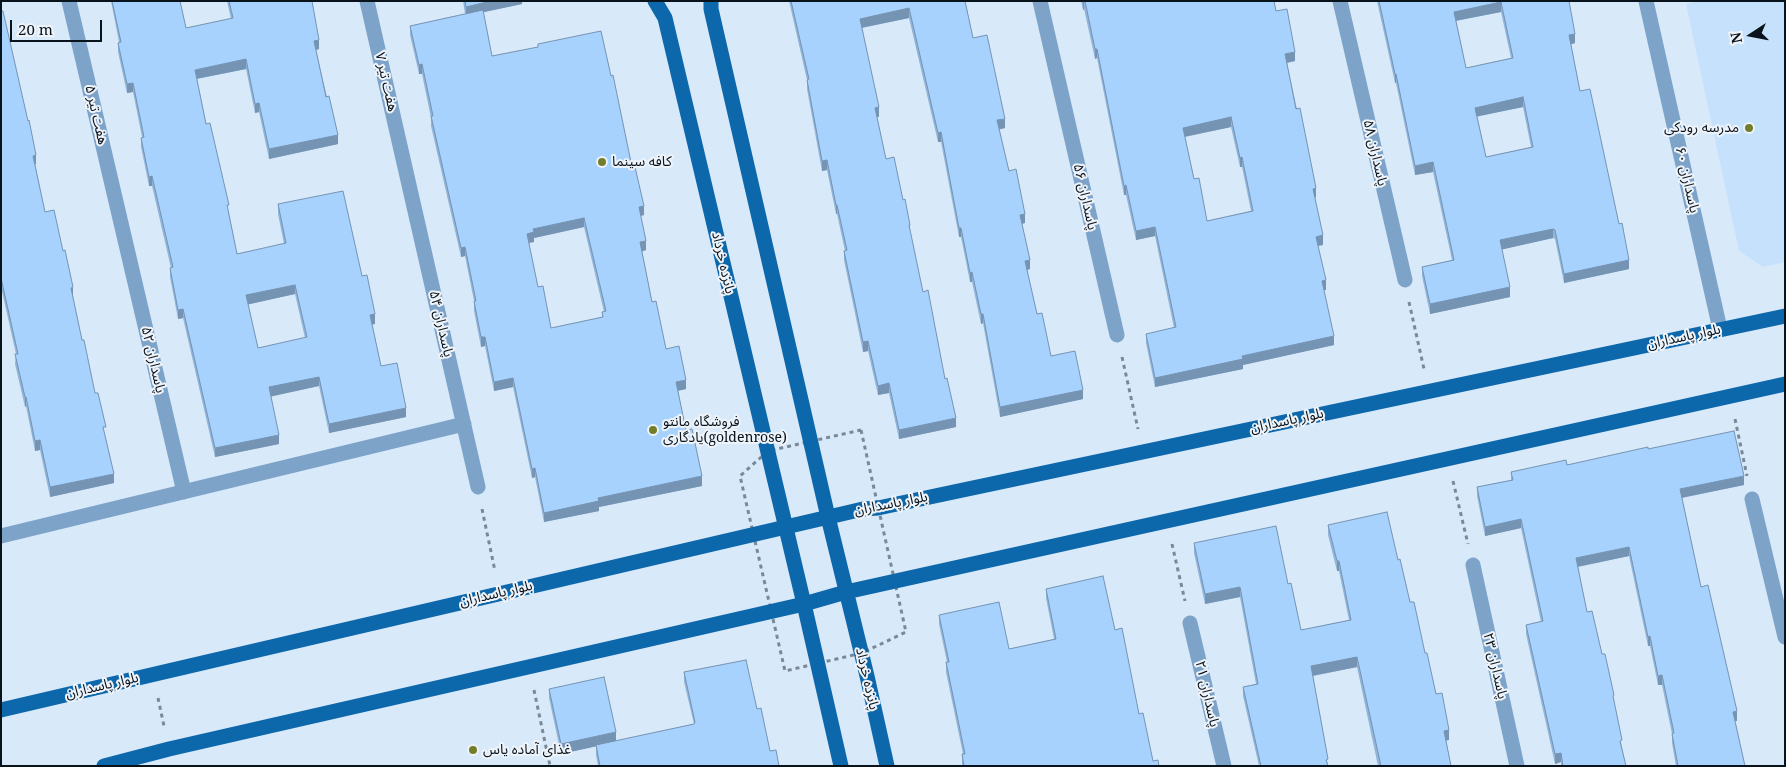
<!DOCTYPE html>
<html>
<head>
<meta charset="utf-8">
<style>
  body { margin:0 }
  #map { position:relative; width:1786px; height:767px; overflow:hidden; background:#d8e9fa; font-family:"Noto Serif",serif }
  canvas { display:block }
  .frame { position:absolute; inset:0; border:2px solid #09131c; pointer-events:none }
  .north { position:absolute; left:1726px; top:10px; width:50px; height:50px; -webkit-text-stroke:4px #eff4fa; paint-order:stroke; rotate:259deg; font-size:14px; font-weight:700; line-height:20px; text-align:center; color:#09131c }
  .north::after { content:''; display:block; margin:auto; width:18px; height:22px; background:#09131c; clip-path:polygon(50% 0,100% 100%,50% 72%,0 100%) }
  .scale { position:absolute; left:10px; top:20px; width:92px; height:22px; box-sizing:border-box; border:2px solid #09131c; border-top:0; padding-left:6px; font-size:15px; line-height:18px; white-space:nowrap; color:#09131c; -webkit-text-stroke:4px #eff4fa; paint-order:stroke }
</style>
</head>
<body>
<div id="map">
<canvas width="1786" height="767"></canvas>
<div class="frame"></div>
<div class="north">N</div>
<div class="scale">20 m</div>
</div>
<script>
const g = document.querySelector('canvas').getContext('2d');
g.lineJoin = 'round';
function fillPath(path, color) { g.fillStyle = color; g.fill(path, 'evenodd'); }
const poly = rows => new Path2D(rows.map(r => 'M' + r).join(''));
function trace(path, color, width, dash) { g.strokeStyle = color; g.lineWidth = width; g.lineCap = dash ? 'butt' : 'round'; g.setLineDash(dash || []); g.stroke(path); }
function drawText(font, color, halo, rows, align = 'center') {
  g.font = font + ' "Noto Serif","Noto Sans Arabic",serif'; g.lineWidth = 4; g.setLineDash([]); g.textBaseline = 'middle'; g.strokeStyle = halo; g.fillStyle = color; for (const [text, x, y, turn = 0] of rows) {
    g.save(); g.translate(x, y); g.rotate((+turn || 0) * Math.PI / 180); g.textAlign = isNaN(turn) ? turn : align; if (halo) g.strokeText(text, 0, 0); g.fillText(text, 0, 0); g.restore();
  }
}
fillPath(poly([
  [1699,1,1785,1,1785,262,1763,267,1739,251,1686,4]
]), '#c6e1fc');
trace(poly([
  [1409,302,1424,369],
  [1122,357,1138,429],
  [1735,419,1747,476],
  [861,430,906,632,862,653,785,671,740,476,768,451,861,430],
  [1453,481,1468,544],
  [482,509,495,571],
  [1172,544,1185,601],
  [534,690,550,766],
  [158,698,164,726]
]), '#7b8997', 3, [4, 4]);
trace(poly([
  [69,1,184,492],
  [367,1,478,487],
  [1040,1,1117,335],
  [1340,1,1405,280],
  [1646,1,1720,329],
  [1752,499,1785,637],
  [1,536,464,424],
  [1473,565,1517,766],
  [1190,623,1224,766]
]), '#7da3c9', 15);
trace(poly([
  [655,1,665,18,804,604,841,766],
  [711,1,711,9,828,517,867,676,887,766],
  [1,710,863,509,878,508,1785,316],
  [104,766,169,749,804,604,846,592,1785,384]
]), '#0d67ab', 15);
fillPath(poly([
  [111,1,180,1,186,28,231,19,227,1,312,1,319,49,316,50,338,144,269,159,259,112,255,113,246,69,197,79,206,124,229,214,237,254,284,244,278,214,278,204,362,276,375,324,372,324,381,366,406,417,329,433,319,386,271,396,279,444,215,457,183,318,178,319,170,277,170,268,171,268,152,186,149,186,141,147,141,138,142,137,133,92,127,93,118,52,118,43,119,42],
  [295,294,305,338,258,348,248,304],
  [463,1,522,1,522,4,483,12,492,56,538,47,538,44,632,167,644,215,641,216,646,250,642,251,652,302,666,349,686,389,678,391,686,430,702,486,599,507,599,511,544,522,535,477,532,478,513,387,494,391,485,346,481,347,474,311,474,301,465,256,461,257,431,126,431,118,422,74,419,74,410,35,410,26,465,14],
  [584,227,604,312,602,312,602,317,551,328,538,287,528,243,534,242,534,238],
  [789,1,965,1,973,38,1005,128,999,129,1009,171,1025,223,1022,224,1030,269,1027,270,1037,314,1051,356,1083,399,1000,417,983,323,981,324,972,282,970,282,961,237,959,237,941,142,938,142,909,18,862,28,879,117,877,117,886,159,903,200,910,225,910,233,923,292,945,379,956,427,899,439,889,393,878,395,868,351,863,352,844,260,844,251,845,251,837,214,836,214,827,170,822,171,807,89,807,80],
  [1081,1,1274,1,1276,11,1295,61,1287,63,1316,197,1315,198,1323,245,1318,246,1326,290,1324,290,1334,345,1243,365,1243,369,1155,387,1146,343,1146,334,1174,328,1155,236,1136,240,1126,195,1124,195,1097,58,1095,59,1084,9,1083,10],
  [1231,127,1240,167,1242,167,1251,211,1207,221,1194,179,1185,137],
  [1377,1,1569,1,1575,43,1571,44,1580,91,1619,224,1629,269,1564,283,1555,239,1553,238,1502,249,1510,297,1430,314,1422,276,1422,267,1452,260,1433,172,1415,175,1396,83,1395,83],
  [1501,12,1511,58,1466,68,1456,21],
  [1523,107,1531,147,1486,157,1477,116],
  [1,11,36,164,35,164,45,212,63,251,73,297,72,297,82,340,105,436,114,483,50,497,40,450,35,451,26,406,25,407,15,364,16,354,1,287],
  [1648,449,1744,485,1682,498,1701,587,1737,721,1735,721,1745,766,1676,766,1672,743,1672,734,1662,685,1658,685,1650,646,1648,646,1629,556,1578,567,1587,612,1602,654,1614,703,1622,748,1626,766,1561,766,1561,762,1555,764,1526,634,1526,625,1541,622,1521,528,1485,536,1477,496,1477,487,1511,480,1511,472,1567,465],
  [1328,525,1398,560,1425,653,1449,740,1446,740,1451,766,1378,766,1357,667,1313,676,1328,766,1259,766,1243,696,1243,687,1256,684,1240,597,1205,604,1194,553,1194,543,1288,584,1301,630,1349,620,1339,571,1337,571,1328,535],
  [1046,589,1115,630,1153,761,1159,766,962,766,962,754,963,754,946,672,946,662,947,662,939,624,939,615,1009,649,1054,639,1046,598],
  [684,672,757,709,770,751,779,766,598,766,596,755,596,746,561,754,549,698,549,689,616,741,694,724,684,682]
]), '#90b5da');
fillPath(poly([
  [491,1,522,1,522,4,466,16,466,7],
  [1083,1,1084,1,1084,9,1083,10],
  [1501,2,1501,12,1454,21,1454,12],
  [909,8,909,18,860,28,860,19],
  [1575,34,1575,43,1569,45,1569,35],
  [319,40,319,49,314,50,314,41],
  [1095,49,1097,49,1097,58,1095,59],
  [1295,52,1295,61,1285,63,1285,54],
  [246,59,246,69,195,79,195,70],
  [422,64,422,74,419,74,419,65],
  [1395,74,1396,74,1396,83,1395,83],
  [133,83,133,92,127,93,127,84],
  [1523,97,1523,107,1475,117,1475,108],
  [259,103,259,112,255,113,255,104],
  [879,107,879,117,875,117,875,108],
  [1231,117,1231,127,1183,137,1183,128],
  [1005,119,1005,128,997,130,997,120],
  [941,132,941,142,938,142,938,133],
  [338,135,338,144,269,159,269,149],
  [36,155,36,164,33,165,33,156],
  [1242,157,1242,167,1240,167,1240,158],
  [827,160,827,170,822,171,822,161],
  [1433,162,1433,172,1415,175,1415,166],
  [152,176,152,186,149,186,149,177],
  [1126,185,1126,195,1124,195,1124,186],
  [1316,188,1316,197,1313,198,1313,189],
  [836,205,837,205,837,214,836,214],
  [644,206,644,215,639,216,639,207],
  [1025,214,1025,223,1020,224,1020,215],
  [584,218,584,227,534,238,534,242,527,243,527,234,533,229],
  [1155,227,1155,236,1136,240,1136,231],
  [959,228,961,228,961,237,959,237],
  [1553,229,1553,238,1500,250,1500,240],
  [1323,235,1323,245,1316,246,1316,237],
  [646,241,646,250,640,252,640,242],
  [465,247,465,256,461,257,461,248],
  [1030,260,1030,269,1025,270,1025,261],
  [1629,260,1629,269,1564,283,1564,274],
  [972,272,972,282,970,282,970,273],
  [1326,280,1326,290,1322,290,1322,281],
  [295,285,295,294,246,305,246,295],
  [73,287,73,297,71,297,71,288],
  [1510,287,1510,297,1430,314,1430,304],
  [183,309,183,318,178,319,178,310],
  [375,314,375,324,370,325,370,315],
  [981,314,983,314,983,323,981,324],
  [1334,336,1334,345,1243,365,1243,369,1155,387,1155,378,1242,356],
  [481,337,485,337,485,346,481,347],
  [868,341,868,351,863,352,863,342],
  [319,377,319,386,269,397,269,387],
  [513,378,513,387,494,391,494,382],
  [686,380,686,389,676,391,676,382],
  [889,383,889,393,878,395,878,386],
  [1083,390,1083,399,1000,417,1000,407],
  [25,397,26,397,26,406,25,407],
  [406,408,406,417,329,433,329,424],
  [956,418,956,427,899,439,899,430],
  [279,435,279,444,215,457,215,448],
  [40,440,40,450,35,451,35,441],
  [535,468,535,477,532,478,532,469],
  [114,474,114,483,50,497,50,487],
  [702,476,702,486,599,507,599,511,544,522,544,513,598,498],
  [1744,476,1744,485,1680,498,1680,489],
  [1521,519,1521,528,1485,536,1485,527],
  [1629,547,1629,556,1576,567,1576,558],
  [1337,561,1339,561,1339,571,1337,571],
  [1240,587,1240,597,1205,604,1205,594],
  [1650,636,1650,646,1648,646,1648,637],
  [1357,657,1357,667,1311,676,1311,666],
  [1662,675,1662,685,1658,685,1658,676],
  [1737,711,1737,721,1733,721,1733,712],
  [1449,730,1449,740,1444,741,1444,731],
  [616,732,616,742,561,754,561,744],
  [1561,753,1561,762,1555,764,1555,754]
]), '#7593b2');
const building = poly([
  [112,1,180,1,186,28,233,18,229,1,312,1,319,40,314,41,326,97,329,96,338,135,269,149,259,103,255,104,246,59,195,70,206,124,210,123,229,205,227,205,237,254,286,243,278,204,343,191,362,276,367,275,375,314,370,315,381,366,397,363,406,408,329,424,319,377,269,387,279,435,215,448,183,309,178,310,170,268,173,267,152,176,149,177,141,138,144,137,133,83,127,84,118,43,121,42,112,1],
  [295,285,307,337,258,348,246,295,295,285],
  [465,1,491,1,466,7,465,1],
  [791,1,965,1,973,38,987,35,1005,119,997,120,1009,171,1016,169,1025,214,1020,215,1030,260,1025,261,1037,314,1042,313,1051,356,1075,351,1083,390,1000,407,983,314,981,314,972,272,970,273,961,228,959,228,941,132,938,133,909,8,860,19,879,107,875,108,886,159,894,157,903,200,905,199,910,225,909,225,923,292,928,290,945,379,947,378,956,418,899,430,889,383,878,386,868,341,863,342,844,251,847,250,837,205,836,205,827,160,822,161,807,80,809,79,791,1],
  [1085,1,1274,1,1276,11,1287,9,1295,52,1285,54,1296,109,1300,108,1316,188,1313,189,1323,235,1316,237,1326,280,1322,281,1334,336,1242,356,1243,359,1155,378,1146,334,1176,327,1155,227,1136,231,1126,185,1124,186,1097,49,1095,49,1085,1],
  [1231,117,1240,158,1242,157,1253,211,1207,221,1199,178,1194,179,1183,128,1231,117],
  [1379,1,1569,1,1575,34,1569,35,1580,91,1590,89,1619,224,1622,223,1629,260,1564,274,1555,230,1553,229,1500,240,1510,287,1430,304,1422,267,1454,260,1433,162,1415,166,1396,74,1395,74,1379,1],
  [1501,2,1513,58,1466,68,1454,12,1501,2],
  [1523,97,1533,147,1486,157,1475,108,1523,97],
  [483,10,492,56,538,47,538,44,601,31,611,76,613,75,632,167,635,167,644,206,639,207,646,241,640,242,652,302,656,301,666,349,679,346,686,380,676,382,686,430,692,429,702,476,598,498,599,501,544,513,535,468,532,469,513,378,494,382,485,337,481,337,474,301,476,301,465,247,461,248,431,116,433,116,422,64,419,65,410,26,483,10],
  [584,218,606,311,602,312,603,317,551,328,543,286,538,287,527,234,534,232,533,229,584,218],
  [1,11,3,11,28,121,29,120,36,155,33,156,45,212,54,210,63,251,65,250,73,287,71,288,82,340,84,340,95,393,98,393,106,427,103,427,114,474,50,487,40,440,35,441,26,397,25,397,15,354,18,354,1,278,1,11],
  [1734,431,1744,476,1680,489,1701,587,1708,585,1737,711,1733,712,1745,766,1678,766,1672,734,1674,733,1662,675,1658,676,1650,636,1648,637,1629,547,1576,558,1587,612,1592,611,1602,654,1605,654,1614,695,1613,696,1622,740,1620,741,1626,766,1563,766,1561,753,1555,754,1526,625,1543,621,1521,519,1485,527,1477,487,1513,480,1511,472,1566,460,1567,465,1648,447,1648,449,1734,431],
  [1387,512,1398,560,1400,559,1410,602,1414,602,1425,653,1427,653,1436,694,1442,693,1449,730,1444,731,1451,766,1381,766,1357,657,1311,666,1328,759,1326,760,1328,766,1261,766,1243,687,1258,684,1240,587,1205,594,1194,543,1276,526,1288,584,1291,583,1301,630,1351,620,1339,561,1337,561,1328,525,1387,512],
  [1103,576,1115,630,1122,628,1139,714,1143,713,1153,761,1158,760,1159,766,964,766,962,754,965,754,946,662,949,662,939,615,999,602,1009,649,1056,639,1046,589,1103,576],
  [746,660,757,709,761,708,770,751,776,750,779,766,600,766,596,745,694,724,695,722,684,672,746,660],
  [604,677,616,732,561,744,549,689,604,677]
]);
fillPath(building, '#a7d2fe');
trace(building, '#7593b2', 1);
for (const [x, y, r, color] of [
  [1749,128,5,"#727e2a"],
  [602,162,5,"#727e2a"],
  [653,430,5,"#727e2a"],
  [473,750,5,"#727e2a"]
]) { const dot = new Path2D(); dot.arc(x, y, r, 0, 2 * Math.PI); g.fillStyle = color; g.fill(dot); trace(dot, '#eff4fa', 2); }
drawText('14px', '#09131c', '#eff4fa', [
  ["هفت تیر ۷",386,82,77],
  ["هفت تیر ۵",96,115,77],
  ["پاسداران ۵۸",1375,153,77],
  ["پاسداران ۶۰",1687,180,77],
  ["پاسداران ۵۶",1085,197,77],
  ["پانزده خرداد",723,263,77],
  ["پاسداران ۵۴",441,324,77],
  ["بلوار پاسداران",1684,337,-12],
  ["پاسداران ۵۲",153,360,77],
  ["بلوار پاسداران",1287,421,-12],
  ["بلوار پاسداران",891,504,-11],
  ["بلوار پاسداران",496,594,-13],
  ["پاسداران ۲۳",1495,666,77],
  ["پانزده خرداد",867,679,77],
  ["بلوار پاسداران",102,686,-13],
  ["پاسداران ۲۱",1207,694,77]
]);
drawText('14px', '#09131c', '#eff4fa', [
  ["مدرسه رودکی",1739,128,"right"],
  ["کافه سینما",612,162],
  ["فروشگاه مانتو",663,422],
  ["یادگاری(goldenrose)",663,438],
  ["غذای آماده یاس",483,750]
], 'left');
</script>
</body>
</html>
